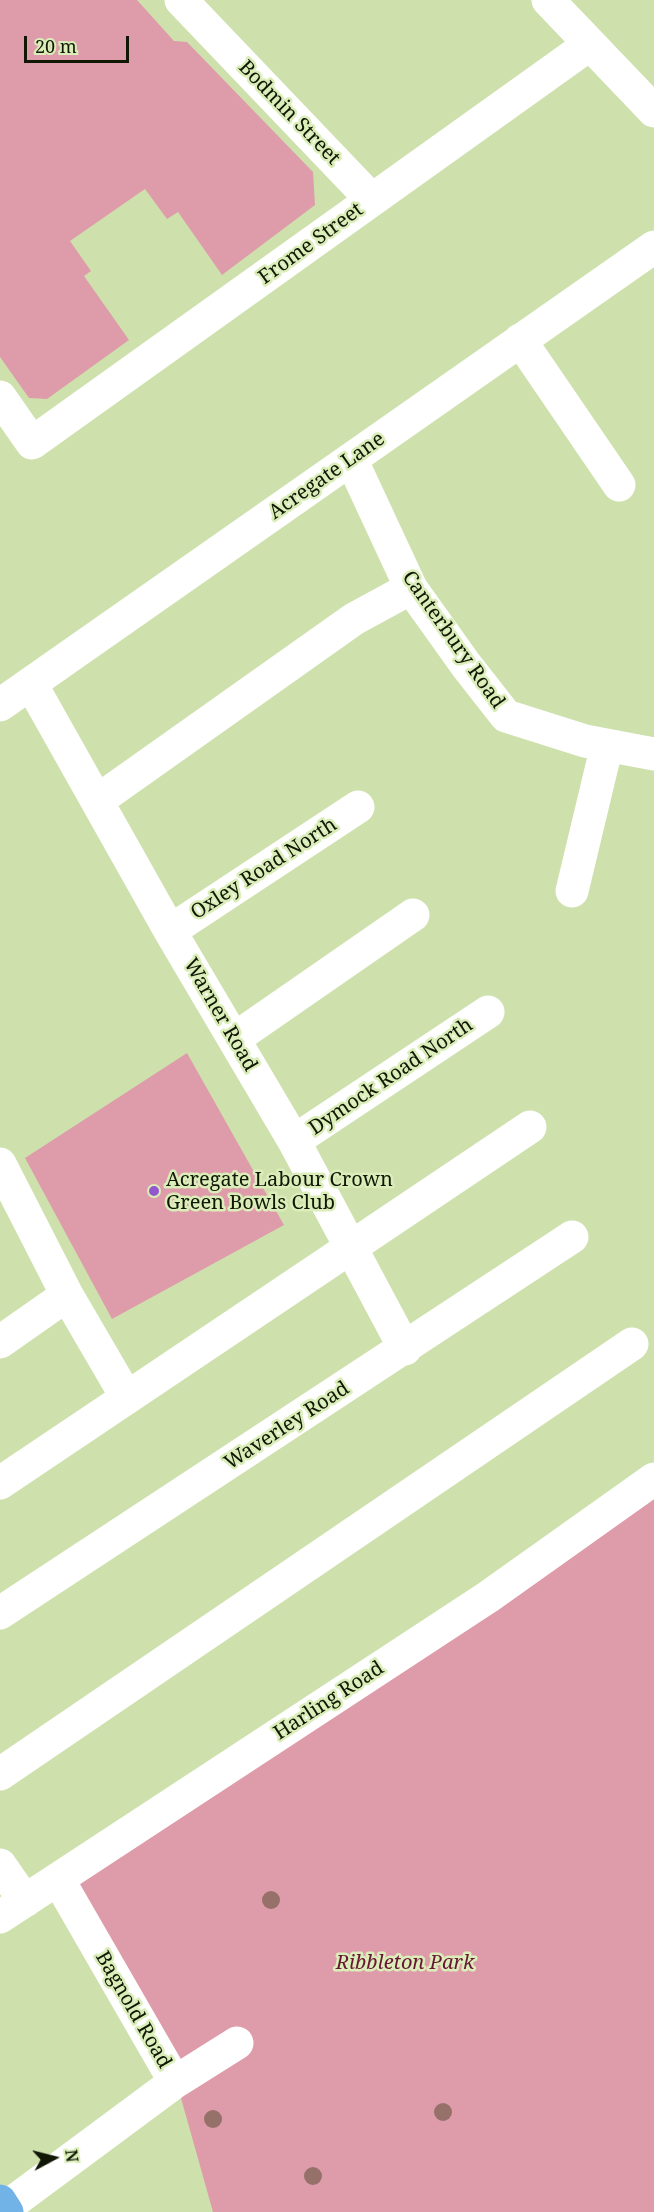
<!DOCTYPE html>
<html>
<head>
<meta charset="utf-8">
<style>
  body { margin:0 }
  #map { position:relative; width:654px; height:2212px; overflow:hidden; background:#cee1ad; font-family:"Noto Serif",serif }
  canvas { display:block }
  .north { position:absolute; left:24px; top:2128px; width:60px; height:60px; -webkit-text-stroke:4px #dbeeba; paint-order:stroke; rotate:83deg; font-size:16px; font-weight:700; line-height:24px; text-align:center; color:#111705 }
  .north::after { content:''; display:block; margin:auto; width:21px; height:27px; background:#111705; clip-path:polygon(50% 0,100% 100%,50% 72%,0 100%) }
  .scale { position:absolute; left:24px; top:36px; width:105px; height:27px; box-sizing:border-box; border:3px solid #111705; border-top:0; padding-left:8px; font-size:18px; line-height:21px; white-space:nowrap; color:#111705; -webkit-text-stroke:4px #dbeeba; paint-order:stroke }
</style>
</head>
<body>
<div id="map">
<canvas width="654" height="2212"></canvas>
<div class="north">N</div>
<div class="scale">20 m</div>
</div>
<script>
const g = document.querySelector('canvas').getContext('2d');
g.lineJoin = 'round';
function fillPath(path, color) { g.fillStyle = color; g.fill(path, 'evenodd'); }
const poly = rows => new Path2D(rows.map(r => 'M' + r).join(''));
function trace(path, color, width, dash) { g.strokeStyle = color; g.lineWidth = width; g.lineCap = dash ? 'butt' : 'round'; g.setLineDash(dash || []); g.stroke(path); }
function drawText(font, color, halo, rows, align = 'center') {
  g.font = font + ' "Noto Serif",serif'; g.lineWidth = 5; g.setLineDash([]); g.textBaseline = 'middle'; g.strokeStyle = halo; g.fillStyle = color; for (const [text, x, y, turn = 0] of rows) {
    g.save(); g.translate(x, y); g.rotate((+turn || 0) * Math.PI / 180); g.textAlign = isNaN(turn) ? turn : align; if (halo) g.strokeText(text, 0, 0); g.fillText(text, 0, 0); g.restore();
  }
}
fillPath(poly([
  [0,0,137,0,174,41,187,42,313,172,315,205,222,275,178,212,167,219,145,189,70,241,91,271,84,276,129,340,47,399,29,398,0,357],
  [187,1053,284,1225,112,1319,25,1158],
  [654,1497,654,2212,213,2212,170,2059,74,1884]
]), '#de9caa');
trace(poly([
  [181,0,372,200],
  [548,0,654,111],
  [520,340,619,485],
  [0,397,32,443,590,44],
  [351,459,411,588,466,665,506,716,585,741,654,754],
  [31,684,170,931,294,1141,405,1349],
  [0,705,654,247],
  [97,801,354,619,411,588],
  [572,891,607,745],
  [170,931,358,807],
  [234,1039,413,915],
  [294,1141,488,1012],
  [0,1164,67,1295,127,1398],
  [0,1342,67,1295],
  [0,1483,530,1127],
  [0,1613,572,1237],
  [0,1774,632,1344],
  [0,1865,25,1901],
  [0,1917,488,1597,654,1479],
  [175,2082,237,2043],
  [5,2208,175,2082,58,1879]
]), '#fff', 33);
trace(poly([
  [0,2201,7,2212]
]), '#71b2e7', 33);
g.fillStyle = '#96716a';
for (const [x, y] of [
  [271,1900],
  [443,2112],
  [213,2119],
  [313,2176]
]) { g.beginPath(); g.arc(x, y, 9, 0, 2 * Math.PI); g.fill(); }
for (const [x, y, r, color] of [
  [154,1191,6,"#9256cd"]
]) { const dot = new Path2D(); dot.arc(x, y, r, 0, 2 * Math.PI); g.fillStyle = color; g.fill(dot); trace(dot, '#dbeeba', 2); }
drawText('20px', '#111705', '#dbeeba', [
  ["Bodmin Street",289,113,46],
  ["Frome Street",311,244,-36],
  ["Acregate Lane",327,476,-35],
  ["Canterbury Road",453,640,55],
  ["Oxley Road North",264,869,-33],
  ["Warner Road",220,1015,60],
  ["Dymock Road North",391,1077,-34],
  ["Waverley Road",287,1426,-33],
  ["Harling Road",329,1701,-33],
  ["Bagnold Road",133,2010,60]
]);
drawText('20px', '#111705', '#dbeeba', [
  ["Acregate Labour Crown",166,1180],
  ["Green Bowls Club",166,1203]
], 'left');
drawText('italic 20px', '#691533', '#dbeeba', [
  ["Ribbleton Park",405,1963]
]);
</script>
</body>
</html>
